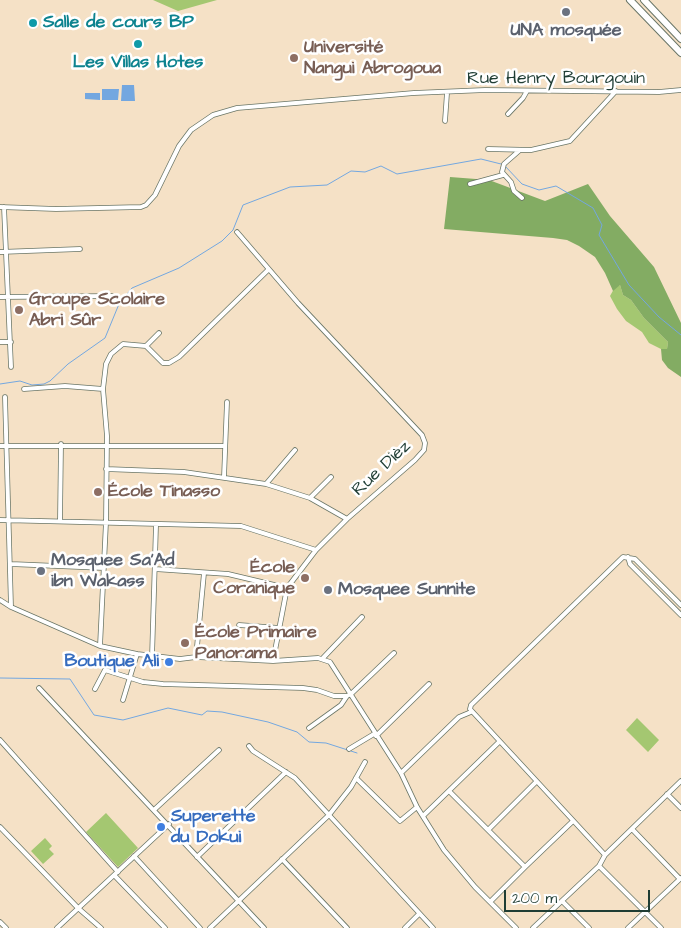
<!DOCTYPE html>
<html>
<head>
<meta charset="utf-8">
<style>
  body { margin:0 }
  #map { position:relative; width:681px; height:928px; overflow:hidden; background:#f5e1c6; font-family:"Architects Daughter",sans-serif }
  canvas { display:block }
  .scale { position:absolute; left:504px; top:890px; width:146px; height:22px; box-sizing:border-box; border:2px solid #1f3d34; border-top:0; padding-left:6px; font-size:15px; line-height:18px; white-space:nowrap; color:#1f3d34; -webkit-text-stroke:4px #fff; paint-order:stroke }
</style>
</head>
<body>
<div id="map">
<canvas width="681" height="928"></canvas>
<div class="scale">200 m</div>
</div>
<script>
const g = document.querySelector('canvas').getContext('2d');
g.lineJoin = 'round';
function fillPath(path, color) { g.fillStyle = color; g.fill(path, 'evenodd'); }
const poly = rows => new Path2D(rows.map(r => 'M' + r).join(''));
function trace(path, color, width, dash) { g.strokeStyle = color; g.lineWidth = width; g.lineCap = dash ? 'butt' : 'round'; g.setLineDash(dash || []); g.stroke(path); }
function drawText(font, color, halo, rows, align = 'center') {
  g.font = font + ' "Architects Daughter",sans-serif'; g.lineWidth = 5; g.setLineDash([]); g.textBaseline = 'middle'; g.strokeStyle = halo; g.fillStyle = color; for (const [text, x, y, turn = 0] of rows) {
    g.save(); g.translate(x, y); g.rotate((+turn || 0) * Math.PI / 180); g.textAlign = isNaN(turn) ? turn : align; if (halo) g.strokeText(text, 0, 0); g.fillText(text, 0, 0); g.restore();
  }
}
fillPath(poly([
  [153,0,217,0,178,11],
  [620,285,623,295,631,300,644,318,668,342,667,349,661,349,649,343,642,332,626,321,617,309,610,296,615,287],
  [637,718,659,740,648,752,626,730],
  [106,813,138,848,118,867,86,832],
  [45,838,52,846,49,849,54,854,43,864,31,851]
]), '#a4c771');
fillPath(poly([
  [450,177,489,180,545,201,588,184,610,216,654,267,681,323,681,377,668,368,662,360,661,349,667,349,668,342,644,318,631,300,623,295,620,285,613,291,605,273,595,257,579,246,567,240,553,238,444,229]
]), '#83ac63');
fillPath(poly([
  [122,85,134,85,135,101,121,101],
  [102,89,119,89,118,100,102,100],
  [85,93,100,93,100,100,85,99]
]), '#73a7e0');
trace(poly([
  [505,166,522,184,539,190,556,186,593,208,602,225,599,235,629,285,659,317,681,335],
  [0,384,20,381,32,385,44,384,50,381,68,364,105,338,119,304,132,288,179,268,222,241,233,230,243,205,290,187,327,185,351,171,365,172,381,166,397,174,481,159,501,164],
  [0,678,70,679,94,715,123,720,168,708,202,715,207,711,222,712,268,722,297,732,309,742,326,743,357,753]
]), '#73a7e0', 1);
const street = poly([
  [508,114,523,98,527,91],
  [445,121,447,93],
  [488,149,531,150,570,141,616,91],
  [520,150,504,164,502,172,511,182,514,191,522,198],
  [470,184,503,175],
  [0,207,56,209,141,207,146,205,155,195,179,146,191,130,213,115,237,108,414,93,485,90,659,92,681,90],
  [4,207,11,367],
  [237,232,298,303,422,435,425,443,424,450,415,460,347,519,316,550,287,588,273,661],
  [0,252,80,249],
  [0,297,112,296],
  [0,342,11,342],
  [146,346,163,363,169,363,179,357,268,270],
  [24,389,65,386,103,389],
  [5,397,11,607],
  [0,446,224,446],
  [106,469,184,472,266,484,310,498,347,519],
  [224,477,227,402],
  [266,484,295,450],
  [310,498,331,477],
  [0,520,241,526,316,550],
  [60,520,61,444],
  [628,557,630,564,681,615],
  [11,564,104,568],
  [155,569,228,574,287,588],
  [0,600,11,607,100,646,137,654,180,659,196,657,273,661,318,658,330,662,401,773,417,807,444,850,475,887,516,928],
  [681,605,635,559,623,557,471,705,470,709,605,855,681,781],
  [239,625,279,628],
  [100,646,106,522,107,436,103,389,106,364,111,354,123,344,146,346,159,333],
  [152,657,156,525],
  [196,657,204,573],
  [323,658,362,617],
  [39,688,264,928],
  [95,689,105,670,143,682,163,684,303,688,317,690,334,696,347,696,351,694,394,653],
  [123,700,137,654],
  [309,728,341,705,347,696],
  [376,736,429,684],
  [0,740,118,872],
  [249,746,253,751,295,778,433,928],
  [349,749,374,734],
  [401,773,459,717,471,712],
  [356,778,400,821,417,807],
  [449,791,525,867,490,902],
  [667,794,681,808],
  [155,809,219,750],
  [423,816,499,742],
  [0,827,78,908,101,928],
  [632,829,680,879],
  [488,830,536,782],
  [134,856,200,928],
  [197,857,286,772],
  [282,859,347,928],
  [599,866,661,928],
  [525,867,573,821],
  [114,875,165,928],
  [562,901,589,928],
  [0,922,6,928],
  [57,928,169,824],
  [210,928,329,815,351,787,365,762],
  [405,928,419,914],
  [533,928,599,866,605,855],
  [628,928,681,878]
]);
const primary = poly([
  [630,0,681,53],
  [644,0,681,39]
]);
trace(street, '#6a7667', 5.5);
trace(primary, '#6a7667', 8);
trace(street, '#fff', 4);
trace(primary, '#fff', 6);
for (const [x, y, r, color] of [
  [566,12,5,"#6b7280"],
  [33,23,5,"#0f9aa8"],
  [138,44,5,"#0f9aa8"],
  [294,58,5,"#8d6e63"],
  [19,310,5,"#8d6e63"],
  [98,492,5,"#8d6e63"],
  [41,571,5,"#6b7280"],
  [305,578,5,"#8d6e63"],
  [328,590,5,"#6b7280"],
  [185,643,5,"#8d6e63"],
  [169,662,5,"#3f7fe0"],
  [161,827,5,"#3f7fe0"]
]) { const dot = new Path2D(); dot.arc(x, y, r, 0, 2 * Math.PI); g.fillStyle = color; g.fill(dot); trace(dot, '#fff', 2); }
drawText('bold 18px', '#0d838f', '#fff', [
  ["Salle de cours BP",43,23],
  ["Les Villas Hotes",138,63,"center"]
], 'left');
drawText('bold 18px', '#5b616d', '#fff', [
  ["UNA mosquée",566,31,"center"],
  ["Mosquee Sa'Ad",51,561],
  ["ibn Wakass",51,582],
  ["Mosquee Sunnite",338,590]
], 'left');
drawText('bold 18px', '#785e54', '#fff', [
  ["Université",304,48],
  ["Nangui Abrogoua",304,69],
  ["Groupe Scolaire",29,300],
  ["Abri Sûr",29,321],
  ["École Tinasso",108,492],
  ["École",295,568,"right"],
  ["Coranique",295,589,"right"],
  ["École Primaire",195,633],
  ["Panorama",195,654]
], 'left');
drawText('18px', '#1f3d34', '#fff', [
  ["Rue Henry Bourgouin",556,79],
  ["Rue Dièz",382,469,-43]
]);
drawText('bold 18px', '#366cbe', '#fff', [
  ["Boutique Ali",159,662],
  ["Superette",171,817,"left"],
  ["du Dokui",171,838,"left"]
], 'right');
</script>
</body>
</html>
